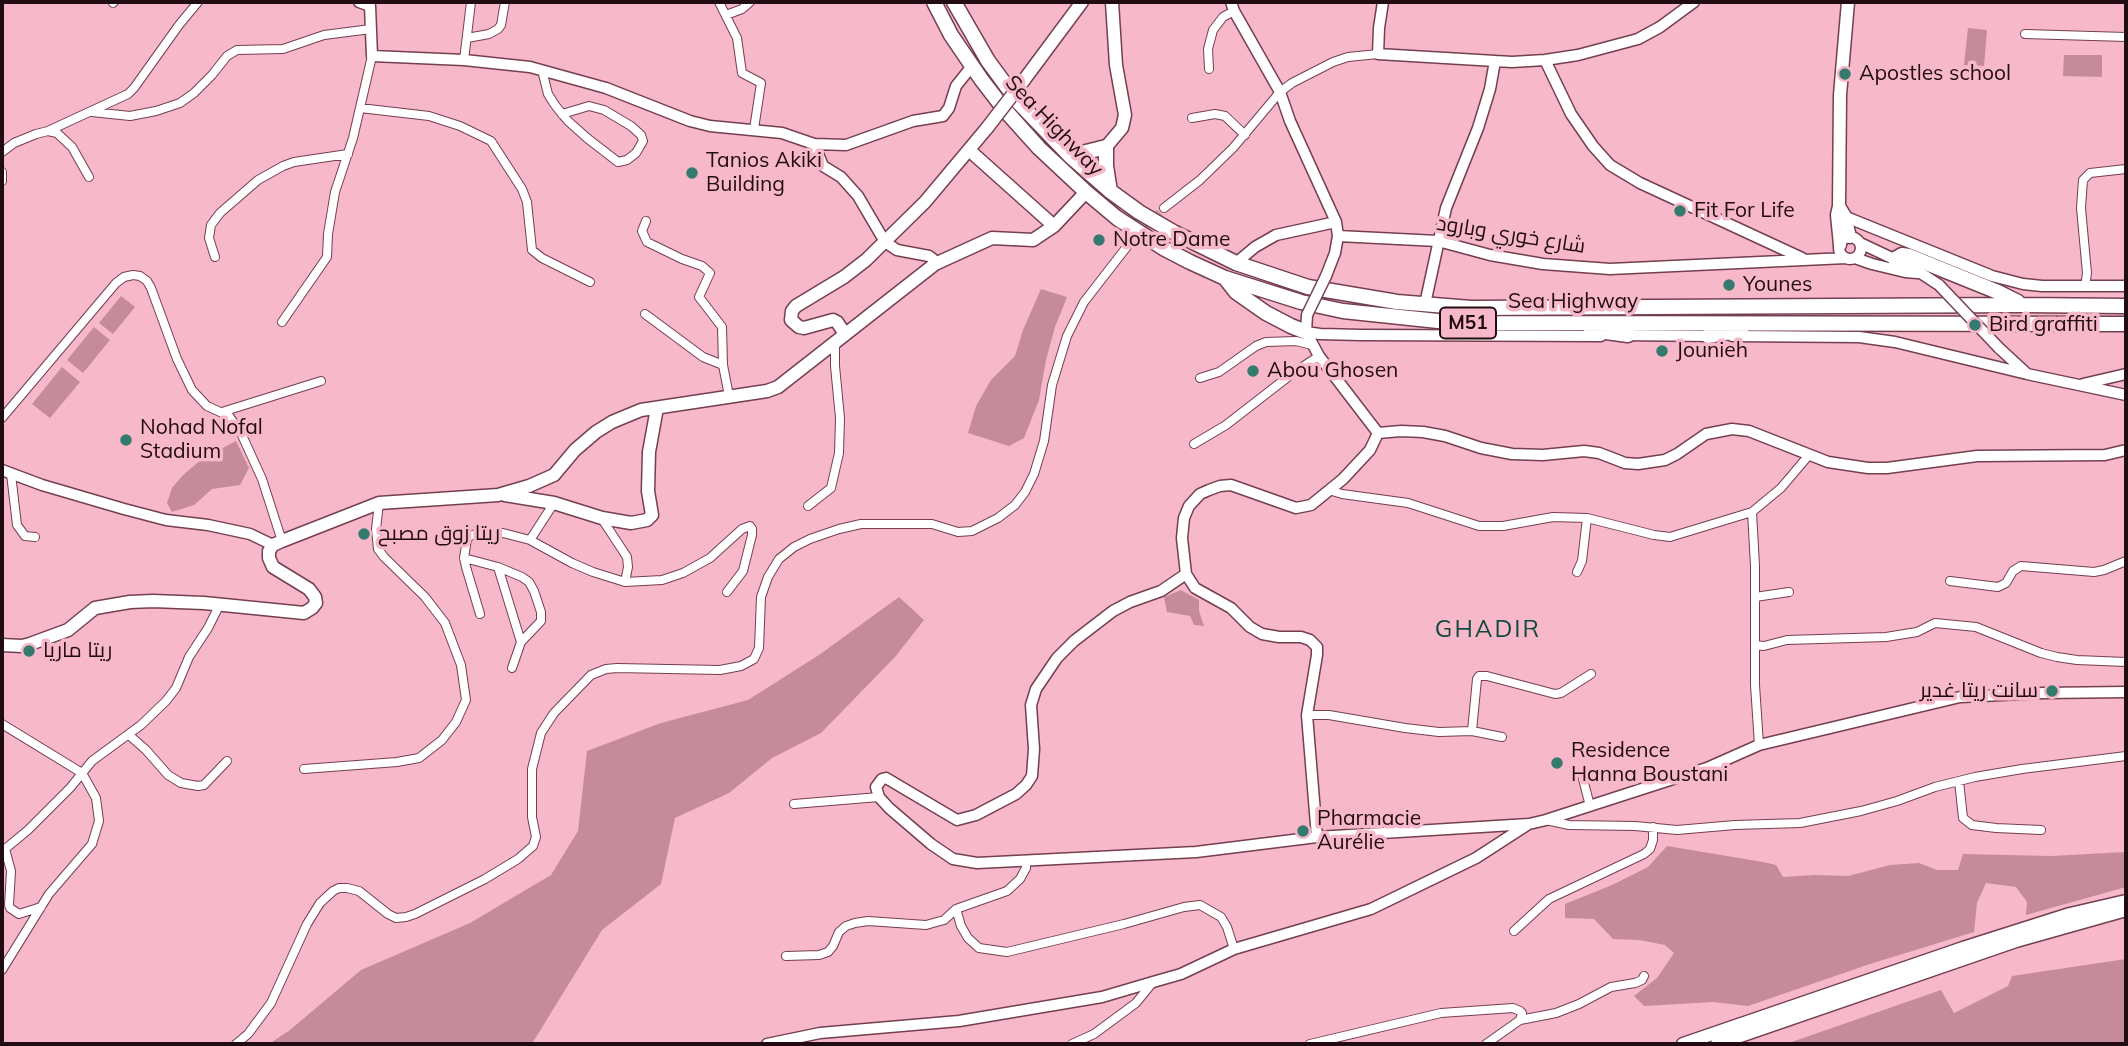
<!DOCTYPE html>
<html>
<head>
<meta charset="utf-8">
<style>
  body { margin:0 }
  #map { position:relative; width:2128px; height:1046px; overflow:hidden; background:#f7b8c9; font-family:Mulish,sans-serif }
  canvas { display:block }
  .frame { position:absolute; inset:0; border:4px solid #220c13; pointer-events:none }
</style>
</head>
<body>
<div id="map">
<canvas width="2128" height="1046"></canvas>
<div class="frame"></div>
</div>
<script>
const g = document.querySelector('canvas').getContext('2d');
g.lineJoin = 'round';
function fillPath(path, color) { g.fillStyle = color; g.fill(path, 'evenodd'); }
const poly = rows => new Path2D(rows.map(r => 'M' + r).join(''));
function trace(path, color, width, dash) { g.strokeStyle = color; g.lineWidth = width; g.lineCap = dash ? 'butt' : 'round'; g.setLineDash(dash || []); g.stroke(path); }
function drawText(font, color, halo, rows, align = 'center') {
  g.font = font + ' Mulish,Cairo,sans-serif'; g.lineWidth = 7; g.setLineDash([]); g.textBaseline = 'middle'; g.strokeStyle = halo; g.fillStyle = color; for (const [text, x, y, turn = 0] of rows) {
    g.save(); g.translate(x, y); g.rotate((+turn || 0) * Math.PI / 180); g.textAlign = isNaN(turn) ? turn : align; if (halo) g.strokeText(text, 0, 0); g.fillText(text, 0, 0); g.restore();
  }
}
fillPath(poly([
  [1968,28,1987,30,1984,66,1964,65],
  [2064,55,2102,55,2102,77,2063,76],
  [1041,289,1067,297,1055,327,1046,360,1039,400,1024,438,1009,446,968,433,976,406,991,380,1015,356,1023,330],
  [121,296,135,307,113,334,99,323],
  [94,327,110,340,83,373,67,360],
  [62,367,80,382,50,418,32,404],
  [236,441,249,468,240,485,212,489,194,505,172,512,167,503,172,488,183,475,202,459],
  [1181,590,1199,600,1199,611,1204,626,1194,625,1190,616,1167,612,1164,597],
  [899,597,924,620,895,657,821,733,772,758,729,793,675,818,661,884,602,930,533,1042,523,1044,269,1044,290,1030,361,970,470,923,551,875,578,831,587,751,661,723,748,700,819,655],
  [1667,846,1763,862,1776,865,1783,877,1814,875,1848,876,1890,865,1919,863,1937,870,1958,870,1963,854,2051,856,2126,852,2126,887,2026,915,2027,902,2016,887,1986,883,1977,903,1974,932,1870,964,1748,1006,1713,1002,1644,1006,1634,996,1657,978,1674,953,1665,945,1639,940,1613,939,1594,919,1565,918,1565,904,1612,885,1648,867],
  [2126,959,2126,1044,1786,1044,1941,990,1954,1013,2008,986,2012,976]
]), '#c68b9b');
trace(poly([
  [1129,244,1164,208]
]), '#cc96a5', 8, [8, 4]);
const minor = poly([
  [719,2,737,38,742,73,761,83,754,129],
  [113,3,114,2],
  [726,15,742,9,750,2],
  [2025,34,2126,37],
  [467,38,489,34,498,29,501,25,505,2],
  [464,60,471,2],
  [1209,69,1208,49,1213,30,1223,17,1234,11],
  [542,70,548,94,555,105,562,114,568,121,587,138,618,162,627,160,636,153,643,141,641,135,631,126,604,110,589,106,562,114],
  [360,108,429,116,460,126,491,141,522,189,527,202,532,250,542,258,590,282],
  [92,112,130,116,156,111,180,103,194,93,212,75,227,56,237,50,283,49,324,35,371,29],
  [1192,118,1215,114,1225,116,1245,135],
  [48,131,128,94,134,88,179,25,198,2],
  [2,152,14,143,36,134,48,131,57,133,72,147,89,177],
  [2,172,2,181],
  [1164,208,1200,180,1233,148,1280,92,1292,83,1333,62,1348,57,1378,54],
  [646,221,642,231,647,242,682,259,702,266,710,273,699,297,722,327,723,365,729,396],
  [215,257,209,238,211,225,220,213,258,180,283,166,294,162,348,154],
  [2085,287,2087,273,2081,208,2083,180,2090,173,2126,169],
  [645,314,703,357,723,365],
  [282,322,327,257,328,234,335,192,353,138,372,56],
  [1200,378,1219,372,1256,346,1266,342,1296,341,1312,345],
  [222,412,321,381],
  [2,418,116,283,124,277,133,275,140,276,147,281,151,288,177,359,192,390,207,406,229,416,241,433,262,479,282,541],
  [1194,444,1226,425,1293,373,1319,356],
  [11,474,17,525,25,536,35,537],
  [1329,490,1342,494,1408,503,1479,526,1503,526,1553,517,1587,518,1654,535,1670,537,1752,512,1781,488,1809,455],
  [554,503,530,540,572,563,593,572,625,582,662,580,683,573,710,558,742,529,750,526,752,529,752,535,743,571,727,592],
  [808,506,831,488,839,453,840,418,835,366,835,343],
  [1752,512,1755,566,1755,685,1759,745],
  [602,519,627,557,628,567,625,582],
  [464,558,498,567,522,577,529,582,534,591,541,612,541,621,521,642,512,668],
  [498,567,521,642],
  [1577,572,1582,561,1587,518],
  [1950,581,1998,587,2006,583,2013,571,2021,566,2094,572,2104,570,2126,561],
  [1755,597,1789,592],
  [480,614,466,567,464,558,467,539,470,536,476,534,503,533,530,540],
  [1755,645,1764,646,1787,640,1886,637,1917,632,1935,623,1976,627,2041,653,2057,657,2077,660,2126,662],
  [1307,715,1329,715,1405,728,1439,732,1472,731,1502,737],
  [2,724,82,773,96,798,99,821,92,844,49,894,2,970],
  [1472,731,1477,679,1479,676,1487,676,1555,694,1561,693,1591,674],
  [129,735,146,750,168,775,181,783,198,786,204,785,227,761],
  [304,769,397,762,419,758,442,740,456,722,466,700,461,665,445,623,425,597,384,557,378,549,376,529,379,503],
  [1959,781,1963,818,1972,825,1996,828,2041,830],
  [794,804,879,797],
  [1590,806,1583,779,1585,777,1597,775],
  [1546,820,1569,825,1635,826,1677,830,1735,825,1800,823,1861,811,1897,801,1935,787,1975,777,2022,769,2126,756],
  [2,848,5,849,28,830,70,788,92,761,141,725,166,701,176,688,189,657,208,628,220,604],
  [5,849,11,871,9,905,10,908,19,914,41,907],
  [956,909,961,926,968,938,979,948,1007,952,1124,924,1184,907,1200,905,1221,917,1227,927,1234,949],
  [1514,931,1549,899,1644,854,1650,849,1653,840,1653,827],
  [786,956,819,955,828,952,833,946,839,932,846,926,855,923,868,921,926,925,944,920,956,909,1007,891,1020,879,1026,868,1026,861],
  [1520,1020,1556,1013,1579,1004,1611,987,1635,983,1642,980,1644,976],
  [236,1044,248,1034,271,1003,307,924,320,903,333,891,339,888,347,888,359,891,388,914,396,918,406,917,415,914,485,879,518,859,533,846,536,837,532,817,532,769,541,733,554,713,591,675,606,669,617,668,720,670,741,666,754,659,759,648,761,597,768,577,779,559,794,547,810,539,839,529,861,524,932,524,958,532,972,531,998,518,1015,505,1025,492,1034,474,1044,441,1052,385,1067,336,1084,302,1129,244],
  [1072,1044,1094,1034,1136,1003,1153,982],
  [1310,1044,1441,1013,1513,1008,1520,1011,1522,1013,1520,1020,1486,1044]
]);
const tertiary = poly([
  [359,2,370,6,372,56,464,60,530,67,606,88,690,121,710,126,782,133,814,144,846,145,913,121,943,116,949,108,956,86,972,66],
  [1231,2,1234,11,1280,92,1290,121,1336,222,1338,236,1335,253,1326,276],
  [1383,2,1379,28,1378,54,1512,62,1545,60,1578,55,1638,39,1660,27,1694,2],
  [1545,60,1571,114,1593,146,1610,165,1640,183,1802,258],
  [814,144,823,166,841,177,858,196,885,242,897,250,929,256,933,259,935,264],
  [1841,215,1992,276,2023,284,2042,286,2126,286],
  [1338,236,1438,241,1490,255,1543,264,1610,269,1846,258],
  '1839 248a11 11 0 1 1 22 0a11 11 0 1 1-22 0Z',
  [1860,243,1913,268,1939,285],
  [1855,258,1872,264,1905,272,1917,273],
  [1236,263,1255,247,1276,235,1336,222],
  [1425,304,1446,208,1478,128,1490,89,1495,61],
  [1307,315,1306,332,1319,356,1378,433,1370,450,1343,479,1311,505,1296,508,1231,485,1220,486,1209,490,1200,494,1189,506,1184,518,1182,538,1186,574,1195,588,1231,608,1250,627,1262,634,1279,637,1301,637,1310,640,1317,647,1317,655,1307,715,1317,837],
  [1306,332,1320,334,1361,335,1601,336],
  [1620,335,1713,336],
  [1732,336,1859,337,1895,342,2027,374,2126,395],
  [1999,348,2025,372],
  [2083,384,2126,374],
  [1378,433,1401,431,1423,432,1445,436,1481,448,1512,454,1543,455,1584,451,1599,453,1625,463,1638,464,1665,460,1677,454,1706,434,1732,429,1749,431,1828,462,1868,468,1887,468,1977,456,2105,455,2126,450],
  [2,470,42,485,124,509,166,520,208,525,250,534,273,545],
  [1186,574,1161,591,1130,602,1113,611,1074,641,1057,658,1036,689,1031,705,1034,749,1032,776,1026,785,1016,794,976,815,957,820,886,778,882,779,876,787,879,797,889,808,931,844,953,859,977,863,1196,852,1317,837,1529,824,1546,820,1707,768,1759,745,1960,697,2044,693,2126,692],
  [767,1044,820,1033,959,1021,1102,997,1153,982,1181,974,1234,949,1371,909,1476,858,1527,825]
]);
const secondary = poly([
  [1024,80,1082,2],
  [1106,147,1122,128,1125,115,1116,65,1112,2],
  [969,150,1054,226],
  [1839,206,1845,216,1850,237],
  [1840,245,1837,215,1839,206,1840,95,1848,2],
  [845,334,837,322,833,320,804,328,799,327,791,320,792,311,796,306,844,277,866,260,925,202,987,128],
  [505,495,554,503,602,518,631,523,647,520,652,515,648,491,649,452,657,408],
  [2,645,22,646,30,644,68,630,95,608,130,602,153,601,204,603,304,613,312,608,316,603,315,597,309,589,273,567,269,558,269,551,273,545,282,541,379,503,498,495,529,486,554,475,575,450,596,432,612,422,641,410,767,391,778,387,935,264,992,238,1033,240,1054,226,1086,192],
  [1683,1044,1963,948,2070,914,2126,901],
  [1717,1044,2016,941,2126,910]
]);
const motorway = poly([
  [934,2,951,35,981,79,1004,109,1039,148,1086,192,1117,218,1165,249,1190,262,1225,278,1301,302,1343,311,1438,321,1472,323,2126,324],
  [954,2,988,61,1019,103,1070,156,1110,191,1139,212,1175,233,1236,263,1308,287,1397,302,1471,308,2022,305,2126,306],
  [1070,156,1106,147,1106,166,1110,191],
  [1895,259,1902,255,1909,256,1998,292,2018,302],
  [1225,278,1236,292,1266,313,1291,326,1306,332],
  [1591,330,1628,335],
  [1708,336,1741,330]
]);
trace(minor, '#743f4f', 10);
trace(tertiary, '#743f4f', 13);
trace(secondary, '#743f4f', 15);
trace(motorway, '#743f4f', 17);
trace(minor, '#fff', 8);
trace(tertiary, '#fff', 10);
trace(secondary, '#fff', 12);
trace(motorway, '#fff', 14);
const tertiaryBridge = poly([
  [1939,285,1999,348],
  [1307,315,1326,276]
]);
const secondaryBridge = poly([
  [987,128,1024,80]
]);
trace(tertiaryBridge, '#743f4f', 13, []);
trace(secondaryBridge, '#743f4f', 15, []);
trace(tertiaryBridge, '#fff', 10);
trace(secondaryBridge, '#fff', 12);
for (const [x, y, r, color] of [
  [1845,74,7,"#357a6f"],
  [692,173,7,"#357a6f"],
  [1680,211,7,"#357a6f"],
  [1099,240,7,"#357a6f"],
  [1729,285,7,"#357a6f"],
  [1975,325,7,"#357a6f"],
  [1662,351,7,"#357a6f"],
  [1253,371,7,"#357a6f"],
  [126,440,7,"#357a6f"],
  [364,534,7,"#357a6f"],
  [29,651,7,"#357a6f"],
  [2052,691,7,"#357a6f"],
  [1557,763,7,"#357a6f"],
  [1303,831,7,"#357a6f"]
]) { const dot = new Path2D(); dot.arc(x, y, r, 0, 2 * Math.PI); g.fillStyle = color; g.fill(dot); trace(dot, '#f7b8c9', 2.5); }
for (const [x, y, w] of [
  [1468,323,56]
]) { const box = new Path2D(); box.roundRect(x - w / 2, y - 15.5, w, 31, 5); g.fillStyle = '#f7b8c9'; g.fill(box); trace(box, '#220c13', 2); }
drawText('bold 19px', '#220c13', null, [
  ["M51",1468,323]
]);
drawText('21px', '#220c13', '#f7b8c9', [
  ["Apostles school",1859,74],
  ["Tanios Akiki",706,161],
  ["Building",706,185],
  ["Fit For Life",1694,211],
  ["Notre Dame",1113,240],
  ["Younes",1743,285],
  ["Bird graffiti",1989,325],
  ["Jounieh",1676,351],
  ["Abou Ghosen",1267,371],
  ["Nohad Nofal",140,428],
  ["Stadium",140,452],
  ["ريتا زوق مصبح",378,534],
  ["ريتا ماريا",43,651],
  ["سانت ريتا غدير",2038,691,"right"],
  ["Residence",1571,751],
  ["Hanna Boustani",1571,775],
  ["Pharmacie",1317,819],
  ["Aurélie",1317,843]
], 'left');
drawText('21px', '#220c13', '#f7b8c9', [
  ["Sea Highway",1054,126,46],
  ["شارع خوري وبارود",1511,235,9],
  ["Sea Highway",1573,302]
]);
g.letterSpacing = '2px';
drawText('24px', '#0e4941', '#f7b8c9', [
  ["GHADIR",1488,630]
]);
g.letterSpacing = '0px';
</script>
</body>
</html>
